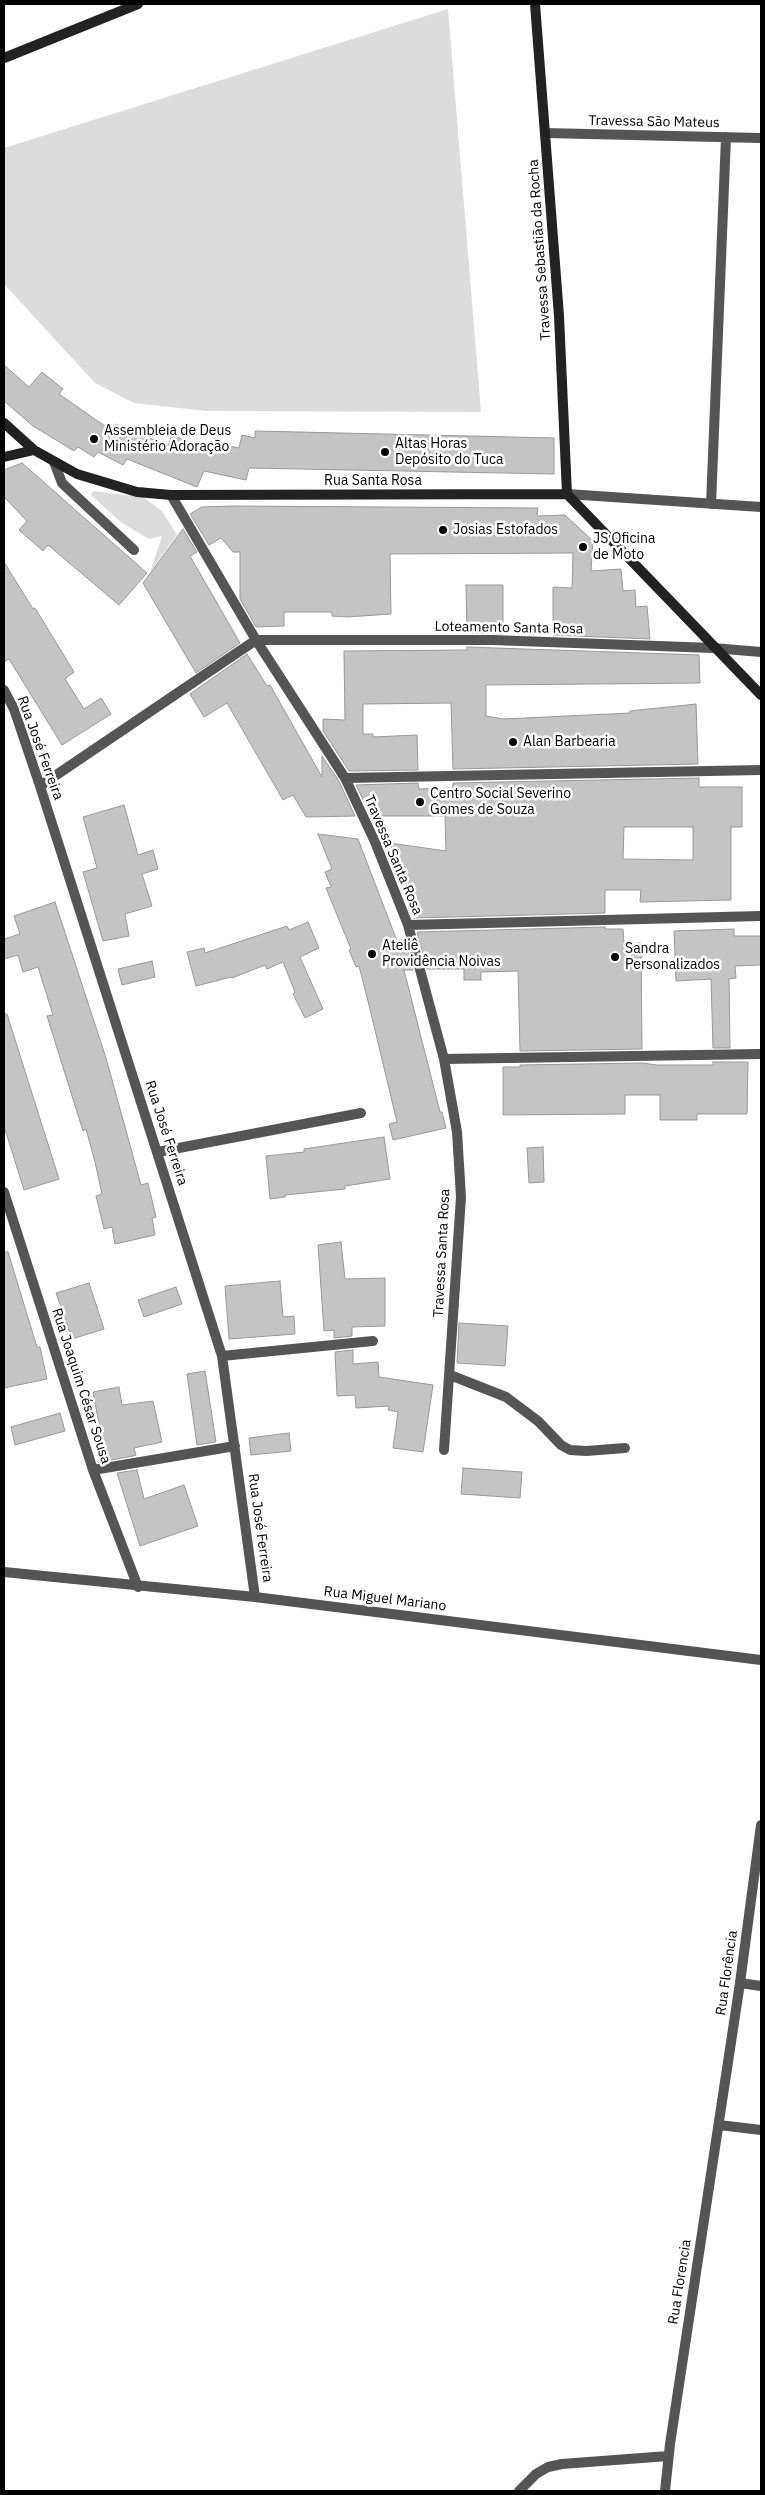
<!DOCTYPE html>
<html>
<head>
<meta charset="utf-8">
<style>
  body { margin:0 }
  #map { position:relative; width:765px; height:2495px; overflow:hidden; background:#fff; font-family:"IBM Plex Sans",sans-serif }
  canvas { display:block }
  .frame { position:absolute; inset:0; border:5px solid #000; pointer-events:none }
</style>
</head>
<body>
<div id="map">
<canvas width="765" height="2495"></canvas>
<div class="frame"></div>
</div>
<script>
const g = document.querySelector('canvas').getContext('2d');
g.lineJoin = 'round';
function fillPath(path, color) { g.fillStyle = color; g.fill(path, 'evenodd'); }
const poly = rows => new Path2D(rows.map(r => 'M' + r).join(''));
function trace(path, color, width, dash) { g.strokeStyle = color; g.lineWidth = width; g.lineCap = dash ? 'butt' : 'round'; g.setLineDash(dash || []); g.stroke(path); }
function drawText(font, color, halo, rows, align = 'center') {
  g.font = font + ' "IBM Plex Sans",sans-serif'; g.lineWidth = 5; g.setLineDash([]); g.textBaseline = 'middle'; g.strokeStyle = halo; g.fillStyle = color; for (const [text, x, y, turn = 0] of rows) {
    g.save(); g.translate(x, y); g.rotate((+turn || 0) * Math.PI / 180); g.textAlign = isNaN(turn) ? turn : align; if (halo) g.strokeText(text, 0, 0); g.fillText(text, 0, 0); g.restore();
  }
}
fillPath(poly([
  [448,9,481,412,206,411,134,403,95,383,4,284,4,148],
  [93,491,143,497,162,511,177,535,150,572,162,536,149,539,122,523,91,495]
]), '#dcdcdc');
const building = poly([
  [4,365,29,387,42,372,63,389,59,394,112,431,116,424,168,446,172,435,214,452,216,443,239,448,242,435,255,438,255,431,554,438,554,474,249,468,246,480,204,471,197,487,127,459,123,465,98,452,94,457,78,447,74,451,33,426,4,401,4,365],
  [22,463,147,573,119,605,48,545,43,551,19,530,27,521,4,497,4,470,22,463],
  [232,506,538,508,537,516,565,515,593,541,591,571,621,569,623,591,635,590,636,607,647,606,650,639,553,635,553,587,572,588,573,553,390,554,391,614,347,617,332,616,332,612,284,612,284,626,256,627,240,599,240,552,233,552,221,538,209,545,190,514,202,507,232,506],
  [183,529,197,552,190,556,240,643,196,673,143,583,183,529],
  [4,562,33,609,35,608,74,672,65,679,84,709,101,698,111,714,62,745,9,659,4,662,4,562],
  [466,585,503,585,503,634,467,633,466,585],
  [467,647,699,655,700,683,486,685,486,716,504,719,630,713,630,711,696,704,698,764,453,769,451,703,363,704,363,734,373,734,373,737,417,735,418,770,349,771,323,731,323,719,345,720,344,651,467,650,467,647],
  [247,654,267,686,270,685,322,777,322,756,339,781,355,816,306,817,293,795,283,800,227,703,204,717,190,694,247,654],
  [699,778,699,787,742,787,742,827,731,827,731,900,640,902,641,890,605,890,605,913,413,918,390,843,446,851,445,816,371,816,356,785,418,783,419,789,453,788,453,783,699,778],
  [624,827,693,827,693,860,623,859,624,827],
  [124,805,138,855,153,850,158,869,142,874,152,906,125,914,129,936,103,941,83,872,97,868,83,817,124,805],
  [318,834,358,839,397,941,405,939,413,970,404,970,440,1112,442,1112,446,1128,393,1140,389,1124,397,1122,368,1001,359,966,356,967,349,950,351,949,326,888,331,887,325,872,332,869,318,834],
  [55,902,106,1058,141,1185,148,1183,156,1217,152,1218,155,1235,115,1244,112,1227,104,1229,96,1196,102,1194,95,1162,86,1129,83,1131,47,1016,53,1015,38,967,23,972,18,955,4,959,4,939,20,934,14,916,55,902],
  [308,922,319,948,300,957,323,1009,305,1018,293,994,295,992,283,962,267,969,265,965,232,978,231,977,196,986,187,952,204,948,205,953,287,926,289,930,308,922],
  [605,927,605,929,623,929,624,943,641,943,642,1049,520,1051,518,971,481,972,481,980,464,980,464,969,427,969,417,932,605,927],
  [734,929,734,936,761,936,761,965,735,966,736,978,729,979,730,1048,713,1048,711,979,676,981,674,931,734,929],
  [152,961,155,977,122,985,118,969,152,961],
  [4,1014,7,1014,59,1179,24,1190,4,1126,4,1014],
  [713,1062,748,1062,747,1114,697,1114,697,1120,660,1120,660,1095,625,1095,625,1114,503,1115,503,1067,520,1067,520,1065,642,1063,657,1065,713,1065,713,1062],
  [384,1137,390,1179,345,1186,345,1189,285,1195,285,1197,270,1199,266,1156,304,1152,304,1149,384,1137],
  [543,1147,544,1182,529,1183,527,1148,543,1147],
  [341,1242,345,1279,385,1278,385,1326,352,1327,352,1336,334,1338,334,1330,324,1331,318,1245,341,1242],
  [4,1252,8,1252,37,1347,40,1347,47,1379,4,1388,4,1252],
  [280,1281,283,1317,294,1316,295,1334,229,1339,225,1286,280,1281],
  [89,1283,104,1329,72,1339,56,1293,89,1283],
  [176,1287,182,1304,144,1317,138,1300,176,1287],
  [459,1323,508,1326,505,1366,457,1363,459,1323],
  [353,1350,353,1364,378,1362,379,1377,433,1385,423,1452,393,1448,398,1412,388,1410,389,1406,356,1408,355,1395,337,1396,335,1352,353,1350],
  [205,1371,216,1442,197,1445,187,1374,205,1371],
  [119,1387,122,1405,153,1401,162,1442,134,1448,136,1455,133,1456,106,1461,93,1392,119,1387],
  [60,1413,65,1431,15,1445,11,1427,60,1413],
  [289,1433,291,1451,251,1455,249,1438,289,1433],
  [463,1468,522,1472,520,1498,461,1494,463,1468],
  [137,1470,144,1499,184,1485,198,1526,140,1546,117,1473,137,1470]
]);
fillPath(building, '#c4c4c4');
trace(building, '#999', 1);
trace(poly([
  [545,133,761,138],
  [54,462,62,483,134,550],
  [567,494,761,507],
  [171,495,256,640,345,778,375,842,408,925,444,1059,457,1132,461,1197,444,1450],
  [711,504,726,137],
  [4,690,14,709,40,786,222,1356,255,1597],
  [345,778,761,770],
  [40,786,256,640,492,640,713,648,761,652],
  [408,925,761,916],
  [444,1059,761,1054],
  [158,1152,361,1113],
  [4,1192,93,1470,138,1587],
  [222,1356,373,1341],
  [450,1375,506,1397,538,1421,561,1445,570,1450,586,1451,625,1448],
  [93,1470,235,1446],
  [4,1572,255,1597,761,1660],
  [740,1983,761,1986],
  [719,2125,761,2130],
  [519,2491,536,2474,548,2467,562,2464,668,2456],
  [665,2491,670,2444,740,1983,761,1825]
]), '#555', 10);
trace(poly([
  [535,4,559,316,567,494],
  [4,58,138,4],
  [4,423,34,450,77,474,137,492,171,495,567,494],
  [4,457,34,450],
  [567,494,761,695]
]), '#222', 10);
for (const [x, y, r, color] of [
  [94,439,5,"#000"],
  [385,452,5,"#000"],
  [443,530,5,"#000"],
  [583,547,5,"#000"],
  [513,742,5,"#000"],
  [420,802,5,"#000"],
  [372,954,5,"#000"],
  [615,957,5,"#000"]
]) { const dot = new Path2D(); dot.arc(x, y, r, 0, 2 * Math.PI); g.fillStyle = color; g.fill(dot); trace(dot, '#fff', 2); }
drawText('14px', '#000', '#fff', [
  ["Travessa São Mateus",654,122,1],
  ["Travessa Sebastião da Rocha",540,250,-94],
  ["Rua Santa Rosa",373,481],
  ["Loteamento Santa Rosa",509,628,1],
  ["Rua José Ferreira",40,748,70],
  ["Travessa Santa Rosa",393,855,67],
  ["Rua José Ferreira",166,1133,72],
  ["Travessa Santa Rosa",442,1253,-87],
  ["Rua Joaquim César Sousa",81,1386,72],
  ["Rua José Ferreira",260,1528,82],
  ["Rua Miguel Mariano",385,1599,7],
  ["Rua Florência",727,1973,-82],
  ["Rua Florencia",680,2282,-81]
]);
drawText('14px', '#000', '#fff', [
  ["Assembleia de Deus",104,431],
  ["Ministério Adoração",104,447],
  ["Altas Horas",395,444],
  ["Depósito do Tuca",395,460],
  ["Josias Estofados",453,530],
  ["JS Oficina",593,539],
  ["de Moto",593,555],
  ["Alan Barbearia",523,742],
  ["Centro Social Severino",430,794],
  ["Gomes de Souza",430,810],
  ["Ateliê",382,946],
  ["Providência Noivas",382,962],
  ["Sandra",625,949],
  ["Personalizados",625,965]
], 'left');
</script>
</body>
</html>
